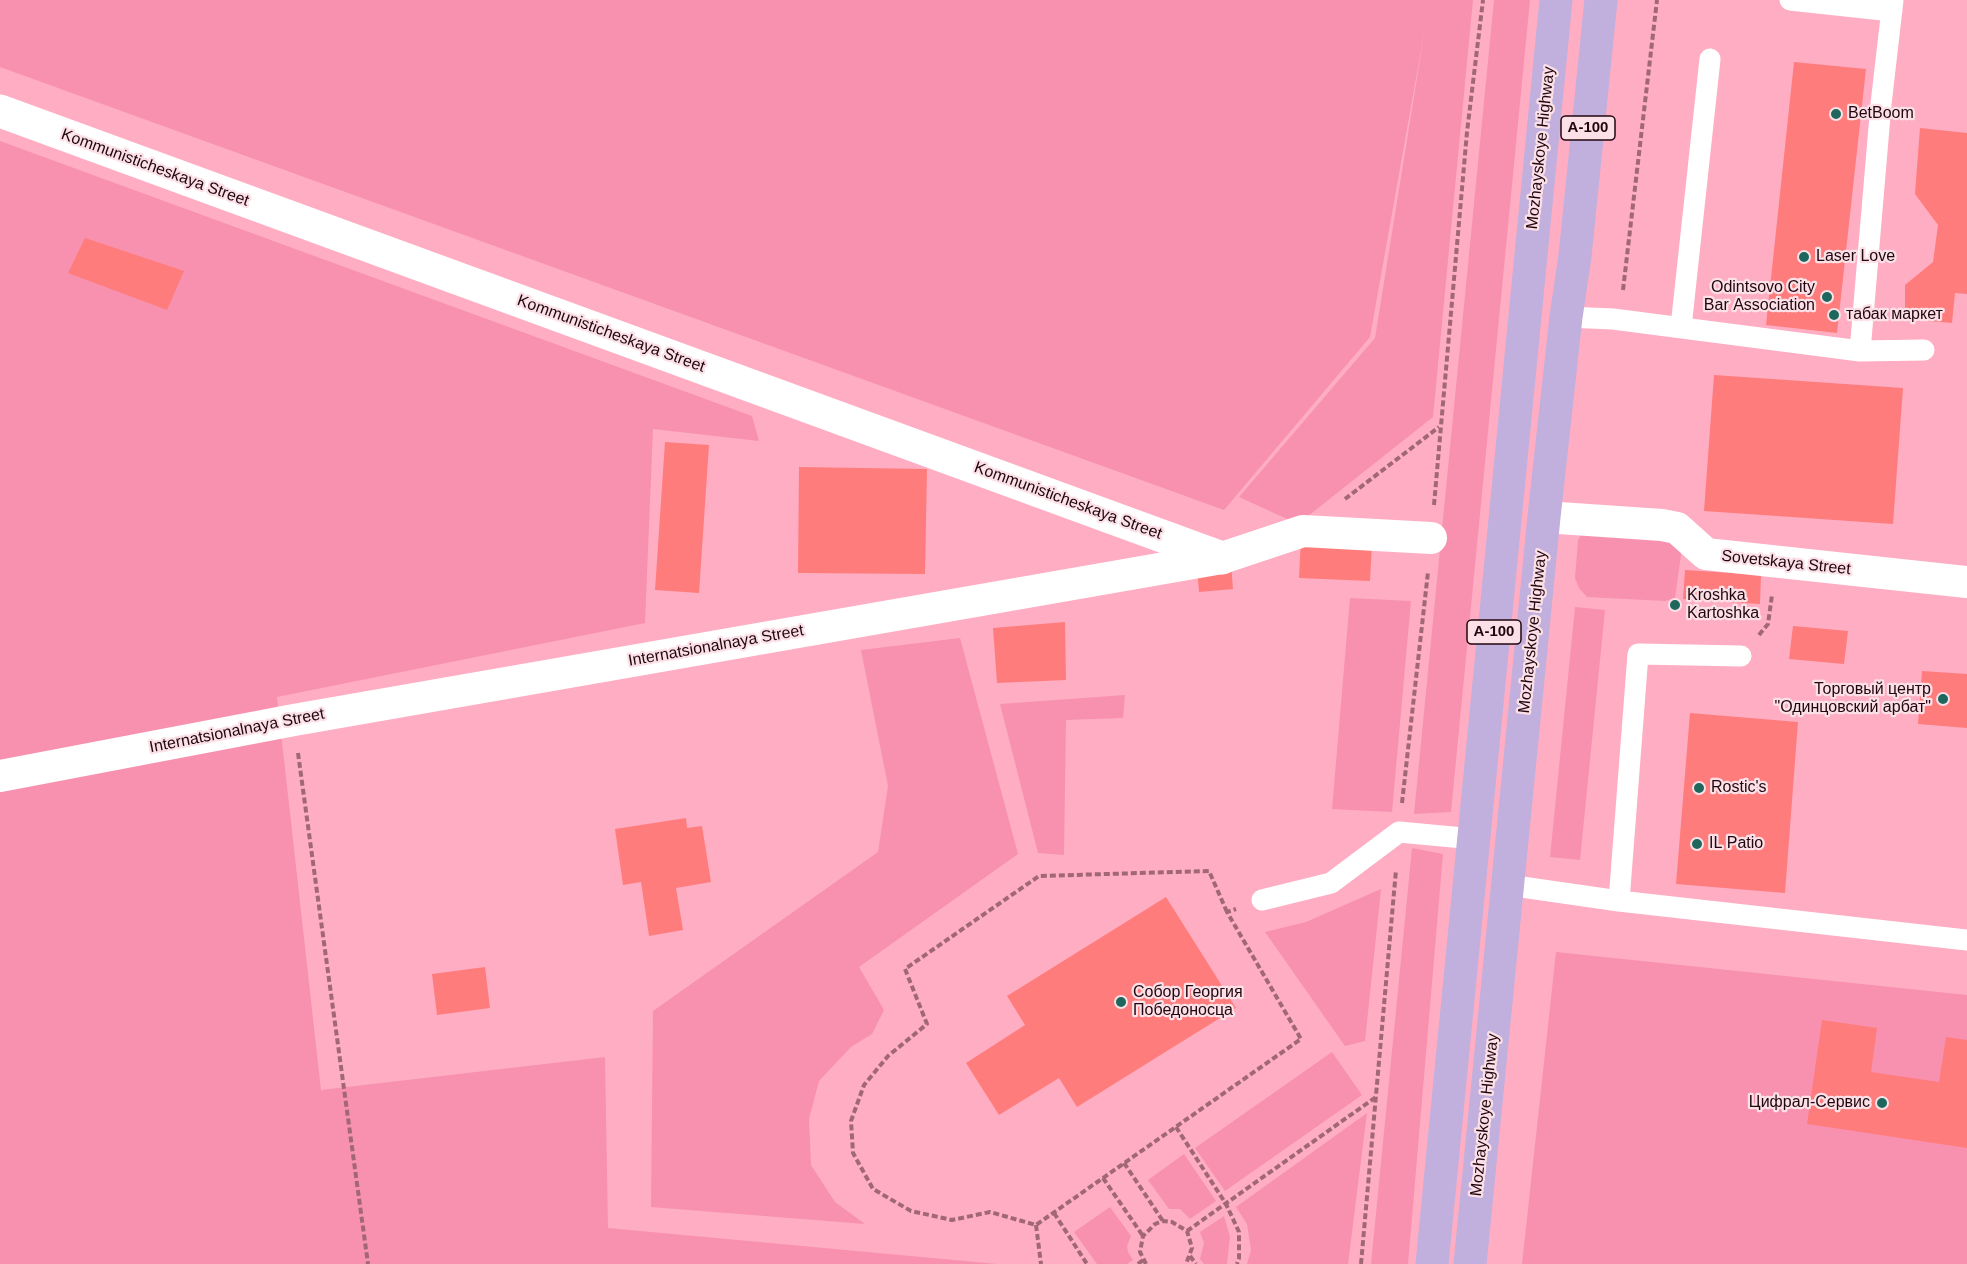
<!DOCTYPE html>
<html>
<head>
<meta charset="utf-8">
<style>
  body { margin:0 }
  canvas { display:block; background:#feadc3 }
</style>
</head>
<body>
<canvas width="1967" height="1264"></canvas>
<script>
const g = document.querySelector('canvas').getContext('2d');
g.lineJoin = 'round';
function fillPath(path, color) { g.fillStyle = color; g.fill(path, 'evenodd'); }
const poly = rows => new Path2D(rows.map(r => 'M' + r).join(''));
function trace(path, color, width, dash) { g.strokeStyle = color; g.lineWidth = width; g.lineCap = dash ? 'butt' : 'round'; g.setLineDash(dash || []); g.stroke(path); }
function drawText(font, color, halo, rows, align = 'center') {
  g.font = font + ' Arial,sans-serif'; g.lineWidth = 4.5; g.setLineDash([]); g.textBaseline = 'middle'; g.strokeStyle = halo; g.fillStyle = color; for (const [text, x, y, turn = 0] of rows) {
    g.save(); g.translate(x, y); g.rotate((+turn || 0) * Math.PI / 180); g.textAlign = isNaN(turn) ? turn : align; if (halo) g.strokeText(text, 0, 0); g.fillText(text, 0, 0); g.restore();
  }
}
fillPath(poly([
  [0,0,1473,0,1433,417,1298,524,1239,497,1375,338,1425,28,1370,337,1224,510,0,67],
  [1494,0,1530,0,1451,812,1414,814],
  [0,141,752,416,759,441,653,429,645,623,277,697,321,1090,605,1057,608,1228,997,1264,0,1264],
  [1662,529,1682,548,1675,598,1665,601,1587,597,1579,588,1575,578,1578,540,1584,530],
  [1350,598,1411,601,1392,812,1332,809],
  [1575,607,1605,610,1580,860,1550,857],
  [960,638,1018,854,859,967,884,1010,872,1034,851,1047,819,1081,809,1119,811,1165,835,1202,865,1224,651,1207,653,1011,878,852,888,786,861,650],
  [1125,695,1123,718,1066,720,1064,855,1038,853,1000,704],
  [1412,848,1443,854,1408,1264,1371,1264],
  [1381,889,1365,1041,1345,1046,1265,932,1306,922],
  [1556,952,1967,995,1967,1264,1522,1264],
  [1332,1052,1362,1095,1225,1191,1195,1148],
  [1367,1113,1348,1264,1247,1264,1251,1250,1247,1224,1236,1207],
  [1184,1154,1216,1201,1190,1219,1180,1209,1169,1209,1148,1180],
  [1110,1207,1131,1236,1127,1246,1128,1252,1133,1260,1127,1264,1097,1264,1074,1232],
  [1224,1216,1230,1237,1227,1264,1204,1264,1200,1259,1204,1243,1200,1232]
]), '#f891af');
fillPath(poly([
  [1794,62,1866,69,1837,333,1766,325],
  [1920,128,1967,133,1967,294,1955,293,1952,323,1905,319,1905,285,1933,262,1938,225,1915,194],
  [85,238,184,271,167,310,68,273],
  [1714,375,1903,388,1893,524,1704,511],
  [665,442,709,445,699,593,655,590],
  [799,467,927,469,925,574,798,573],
  [1301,539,1372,543,1370,581,1299,578],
  [1231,564,1233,589,1199,592,1197,566],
  [1685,570,1761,575,1760,604,1683,599],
  [1065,622,1066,680,997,683,993,628],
  [1793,626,1848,631,1844,664,1789,659],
  [1922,671,1967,674,1967,728,1918,724],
  [1690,713,1798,722,1785,893,1676,884],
  [686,818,687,828,702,826,711,882,676,888,683,930,649,936,641,882,623,885,615,829],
  [1166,897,1236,1008,1077,1107,1059,1078,999,1115,966,1063,1025,1025,1007,996],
  [485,967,490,1008,437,1015,432,974],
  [1822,1020,1877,1028,1871,1072,1939,1082,1946,1037,1967,1040,1967,1148,1807,1124]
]), '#ff7c7c');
trace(poly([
  [1623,290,1657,0],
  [1345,499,1439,427],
  [1434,505,1467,132,1483,0],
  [1759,635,1768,624,1772,595],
  [298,753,368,1264],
  [1402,803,1428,572],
  [1227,912,1209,871,1039,876,905,969,927,1024,888,1056,864,1085,851,1121,853,1153,873,1189,911,1211,952,1220,990,1212,1036,1225,1301,1039,1227,912,1236,909],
  [1176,1127,1226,1204,1239,1232,1239,1258,1237,1264],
  [1124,1163,1163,1221],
  [1103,1178,1143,1236],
  [1054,1213,1087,1264],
  [1036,1225,1041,1264],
  [1187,1231,1376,1097],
  [1190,1256,1196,1264],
  [1138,1264,1143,1260],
  [1146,1264,1140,1252,1143,1236,1155,1224,1163,1221,1172,1222,1187,1231,1192,1248,1186,1264],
  [1361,1264,1396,870]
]), '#a16777', 4, [6, 3]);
trace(poly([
  [1790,0,1892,11],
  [1566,317,1613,319,1860,351,1924,350],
  [1681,327,1710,59],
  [1860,351,1881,104,1893,0],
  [1508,885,1619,901,1967,940],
  [1262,900,1331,883,1399,832,1474,839],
  [1619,901,1638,654,1741,656]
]), '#fff', 21);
trace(poly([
  [1544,517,1662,525,1677,528,1706,554,1967,582],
  [0,776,294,720,1222,558,1303,531,1431,538]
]), '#fff', 32);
trace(poly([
  [0,111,1222,558]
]), '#fff', 33);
trace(poly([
  [1432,1264,1556,0],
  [1470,1264,1544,517,1566,317,1575,256,1601,0]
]), '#c1afdd', 33);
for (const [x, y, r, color] of [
  [1836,114,6,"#1e675c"],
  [1804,257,6,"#1e675c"],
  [1827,297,6,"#1e675c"],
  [1834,315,6,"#1e675c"],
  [1675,605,6,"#1e675c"],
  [1943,699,6,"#1e675c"],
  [1699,788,6,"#1e675c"],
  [1697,844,6,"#1e675c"],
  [1121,1002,6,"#1e675c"],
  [1882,1103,6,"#1e675c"]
]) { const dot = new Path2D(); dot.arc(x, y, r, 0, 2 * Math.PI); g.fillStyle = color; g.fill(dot); trace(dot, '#fbe1e7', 2); }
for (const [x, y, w] of [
  [1588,128,54],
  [1494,632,54]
]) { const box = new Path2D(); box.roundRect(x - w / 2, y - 12, w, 24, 4.5); g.fillStyle = '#fbe1e7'; g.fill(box); trace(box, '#21060f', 1.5); }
drawText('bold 15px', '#21060f', null, [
  ["А-100",1588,128],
  ["А-100",1494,632]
]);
drawText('16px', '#21060f', '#fbe1e7', [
  ["BetBoom",1848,114],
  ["Laser Love",1816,257],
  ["Odintsovo City",1815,288,"right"],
  ["Bar Association",1815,306,"right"],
  ["табак маркет",1846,315],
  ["Kroshka",1687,596],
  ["Kartoshka",1687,614],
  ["Торговый центр",1931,690,"right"],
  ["\"Одинцовский арбат\"",1931,708,"right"],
  ["Rostic's",1711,788],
  ["IL Patio",1709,844],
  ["Собор Георгия",1133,993],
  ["Победоносца",1133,1011],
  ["Цифрал-Сервис",1870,1103,"right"]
], 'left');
drawText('16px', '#21060f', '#fbe1e7', [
  ["Mozhayskoye Highway",1541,148,-84],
  ["Kommunisticheskaya Street",155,168,20],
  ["Kommunisticheskaya Street",611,334,20],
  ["Kommunisticheskaya Street",1068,501,20],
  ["Sovetskaya Street",1786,563,6],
  ["Mozhayskoye Highway",1533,632,-84],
  ["Internatsionalnaya Street",716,646,-10],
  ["Internatsionalnaya Street",237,731,-11],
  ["Mozhayskoye Highway",1485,1115,-84]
]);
</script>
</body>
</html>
